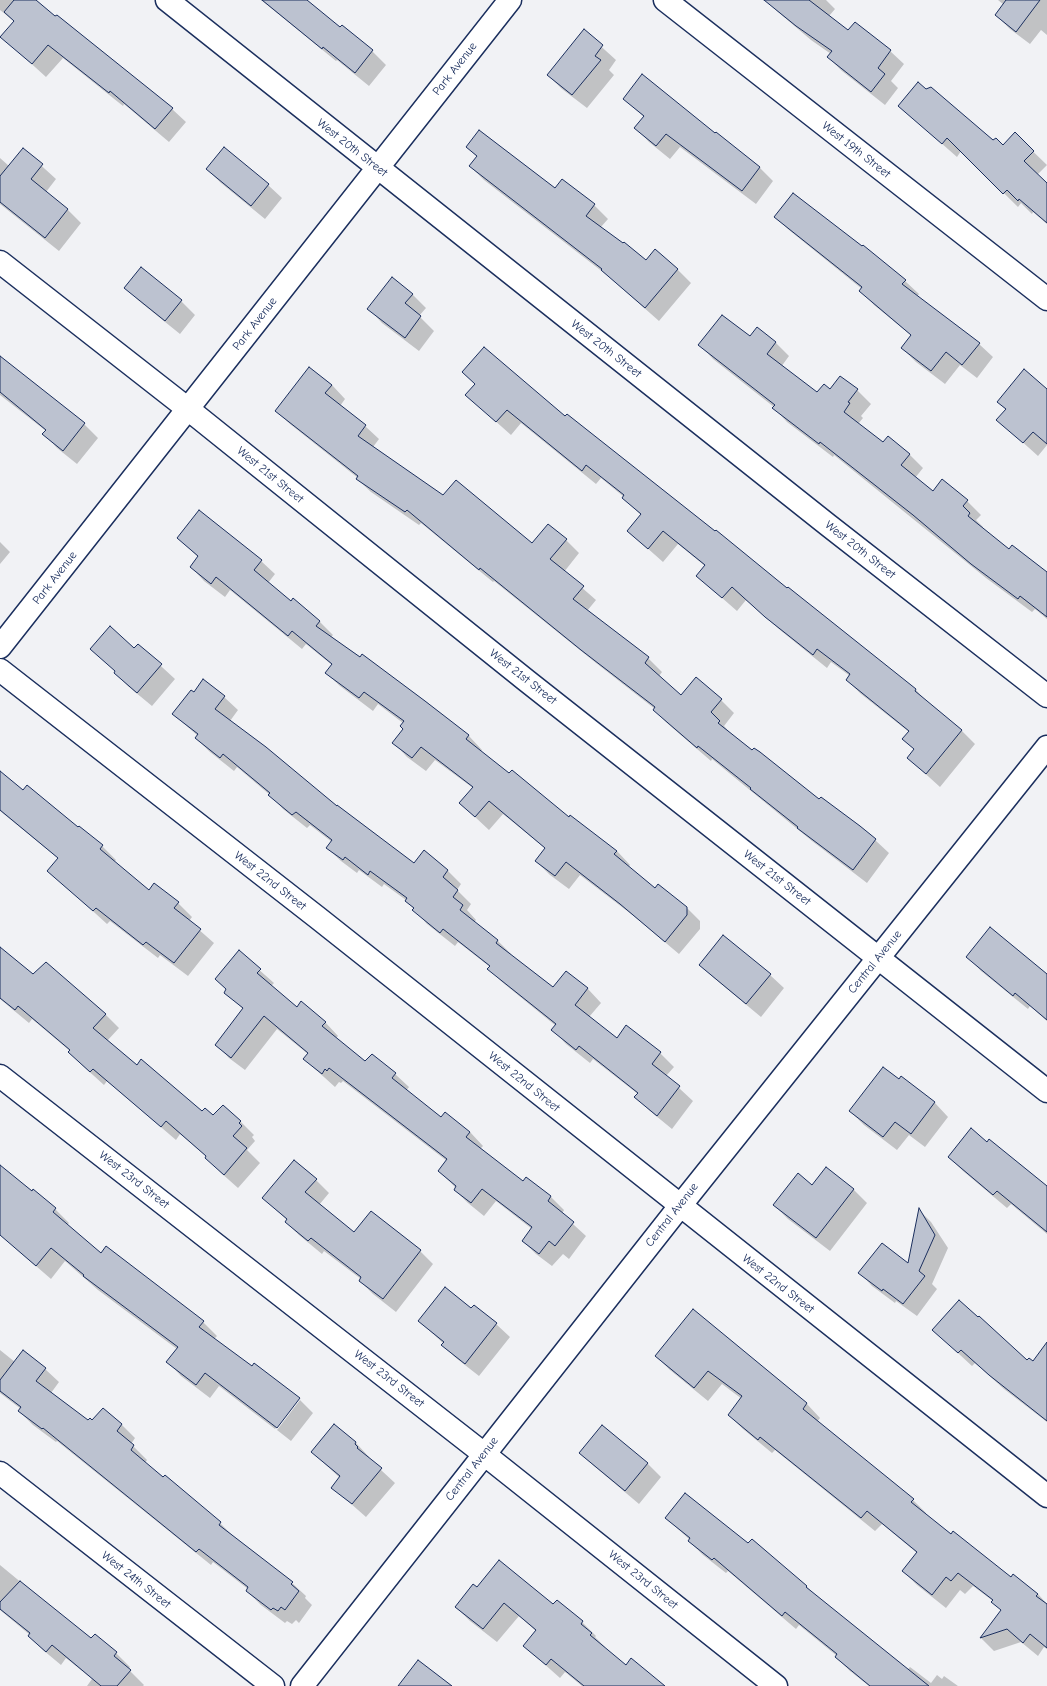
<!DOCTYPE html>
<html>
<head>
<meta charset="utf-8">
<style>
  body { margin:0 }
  canvas { display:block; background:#f1f2f5 }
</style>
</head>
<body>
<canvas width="1047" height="1686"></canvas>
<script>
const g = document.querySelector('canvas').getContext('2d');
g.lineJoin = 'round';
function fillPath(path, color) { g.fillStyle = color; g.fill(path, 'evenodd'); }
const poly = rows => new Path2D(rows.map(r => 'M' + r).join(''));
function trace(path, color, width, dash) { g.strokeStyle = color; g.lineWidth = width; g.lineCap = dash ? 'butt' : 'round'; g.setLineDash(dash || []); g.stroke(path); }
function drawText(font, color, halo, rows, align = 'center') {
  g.font = font + ' "Comic Neue",sans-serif'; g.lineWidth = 4; g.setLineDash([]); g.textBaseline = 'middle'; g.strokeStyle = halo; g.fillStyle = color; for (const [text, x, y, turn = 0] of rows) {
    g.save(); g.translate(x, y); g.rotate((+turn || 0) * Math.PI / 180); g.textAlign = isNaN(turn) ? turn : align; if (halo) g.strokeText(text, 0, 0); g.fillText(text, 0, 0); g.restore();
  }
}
fillPath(poly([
  [0,0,34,0,172,109,186,122,169,142,124,104,123,106,63,58,46,77,2,37,15,22,0,10],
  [261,0,306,0,340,28,342,27,372,51,386,65,369,86,337,60,336,61],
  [765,0,826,0,835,9,829,16,848,31,890,51,904,64,891,81,898,88,885,105,842,71,828,57,831,54,811,40,778,12],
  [998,0,1047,0,1047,35,1041,30,1030,44,1010,29,996,15,1004,5],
  [584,31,616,60,609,70,614,75,587,108,562,89,548,75],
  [624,99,715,134,716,133,760,168,773,181,756,204,680,147,670,159,649,142,636,128,644,117],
  [899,106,1003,146,1015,134,1047,165,1037,175,1047,185,1047,224,1033,212,1032,214,1021,203,1018,207,961,151,957,157],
  [467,147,555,189,594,205,608,219,600,228,646,261,677,269,691,283,659,321,608,276,484,180,470,166,477,157],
  [23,149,56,179,46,192,68,210,81,223,59,251,0,204,0,158,9,166],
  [207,169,268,185,282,198,265,219,221,183],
  [775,217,862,248,863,246,905,281,919,294,917,297,979,344,993,357,977,378,960,365,945,384,916,362,902,348,912,336,874,305,861,291,862,289,789,230],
  [141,269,181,301,195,315,180,334,139,301,126,288],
  [412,294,426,308,419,316,434,331,419,351,382,323,369,309],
  [757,328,776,343,789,356,781,367,818,394,831,391,857,390,871,404,861,416,863,418,858,424,883,444,909,454,923,468,915,478,933,492,967,501,981,515,976,520,983,527,982,529,1009,551,1047,573,1047,619,1035,609,1032,612,986,578,834,455,833,457,787,422,774,408,774,407,713,359,700,345,750,338],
  [0,358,84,424,98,438,77,464,57,448,44,434,46,431,0,395],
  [309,368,332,385,345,399,340,406,365,426,379,439,373,447,443,496,532,544,566,540,579,553,564,572,596,600,587,611,648,658,662,672,659,676,681,696,721,700,734,713,724,726,733,736,820,801,860,826,889,853,867,883,812,841,712,759,711,761,668,724,654,710,655,709,596,663,494,581,493,582,421,523,419,525,371,492,357,479,358,478,290,424,276,411],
  [463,372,565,417,916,690,929,704,962,731,975,744,940,787,908,758,915,750,904,739,909,732,861,694,847,680,850,676,831,662,827,668,780,630,746,600,737,611,697,576,705,566,678,544,663,562,628,531,641,515,623,498,624,497,601,478,596,484,521,423,511,435,466,395,475,384],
  [1047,390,1047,445,1038,456,998,420,1006,410,998,402],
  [178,538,261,561,275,574,268,583,291,602,319,621,333,635,331,637,425,701,469,736,482,750,480,752,569,819,617,851,630,865,628,867,655,890,686,907,700,921,700,929,679,954,635,917,580,875,569,889,550,875,536,861,546,849,503,814,489,830,460,803,473,788,435,760,426,771,407,757,394,743,404,730,403,723,378,704,373,711,340,686,326,673,332,665,306,644,302,649,230,590,225,597,204,581,191,567,198,557],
  [0,542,10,552,0,564],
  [138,645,175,679,152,706,129,687,115,673,116,672,91,649,135,649],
  [194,693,224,697,238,710,230,721,337,808,414,865,424,852,448,871,461,884,457,890,471,904,467,910,476,920,474,922,498,941,511,954,511,956,553,989,566,972,588,989,601,1003,589,1017,617,1039,660,1053,674,1067,666,1076,693,1101,672,1129,650,1111,636,1097,638,1094,593,1059,590,1063,566,1044,553,1030,556,1026,502,982,489,969,490,967,458,942,455,946,427,924,406,900,384,884,382,887,359,870,357,873,341,861,327,848,332,842,310,825,307,828,283,809,270,795,237,767,234,771,210,752,196,738,198,736,173,714],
  [0,772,23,791,102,846,116,860,114,862,149,891,178,903,192,917,189,921,214,943,188,976,160,955,158,958,110,921,107,924,49,871,59,859,0,811],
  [0,949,33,975,105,1014,119,1028,107,1041,137,1066,202,1113,213,1117,240,1121,254,1135,252,1137,255,1141,247,1150,260,1163,238,1188,220,1172,207,1157,180,1134,176,1140,107,1081,104,1085,83,1066,69,1052,70,1051,32,1019,29,1023,0,999],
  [239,952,274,983,271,986,297,1009,325,1022,338,1036,336,1038,366,1063,395,1074,409,1087,406,1091,441,1118,470,1132,483,1146,480,1149,523,1183,527,1178,551,1197,564,1210,562,1214,586,1236,569,1259,563,1254,552,1266,536,1254,523,1241,532,1229,496,1201,484,1216,468,1203,455,1190,456,1188,439,1171,447,1161,343,1081,341,1083,339,1082,335,1087,304,1059,308,1054,277,1029,245,1070,229,1058,216,1044,244,1010,225,992,227,990,216,979],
  [968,957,1047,975,1047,1021,1030,1006,1028,1009,981,971],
  [700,965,770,975,784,988,761,1017,714,978],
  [901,1078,935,1103,948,1117,925,1147,909,1135,897,1150,864,1125,850,1111],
  [987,1143,1047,1187,1047,1234,1011,1204,1007,1208,963,1171,949,1157],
  [0,1166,55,1209,69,1223,67,1225,101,1254,203,1322,217,1336,214,1339,252,1367,254,1364,299,1399,275,1429,219,1386,210,1398,181,1376,168,1362,177,1349,98,1290,65,1261,51,1279,14,1247,0,1234],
  [316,1180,329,1193,319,1205,354,1234,420,1251,433,1264,396,1312,373,1294,360,1281,361,1279,324,1251,322,1254,299,1235,286,1222,287,1220,263,1198],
  [813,1186,853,1189,867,1203,830,1251,788,1219,774,1205],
  [919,1210,931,1222,948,1248,932,1284,937,1289,917,1316,896,1301,895,1303,872,1286,860,1273,908,1264],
  [474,1306,496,1324,510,1337,479,1376,456,1358,443,1345,444,1344,419,1321,471,1310],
  [693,1311,807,1404,820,1418,817,1422,913,1500,926,1513,925,1515,1011,1579,1038,1594,1047,1604,1047,1649,1044,1647,1038,1656,1021,1642,994,1651,981,1638,1002,1611,993,1601,973,1586,965,1594,960,1590,946,1608,917,1585,903,1571,917,1553,882,1524,875,1531,775,1450,772,1453,743,1429,729,1415,742,1399,722,1384,708,1401,670,1370,656,1356],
  [933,1330,1027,1362,1033,1362,1047,1350,1047,1422,1004,1389,975,1363,972,1366],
  [0,1350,15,1362,45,1369,59,1382,51,1393,88,1421,92,1422,103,1409,122,1425,135,1438,131,1444,147,1460,145,1463,164,1478,165,1477,220,1523,234,1537,292,1583,306,1596,305,1598,312,1605,299,1623,296,1620,292,1624,287,1621,285,1623,261,1605,247,1591,248,1589,213,1562,211,1565,57,1441,56,1442,33,1425,19,1411,21,1409,0,1393],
  [300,1400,313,1413,291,1441,277,1430],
  [334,1425,356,1443,369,1457,368,1458,395,1483,366,1517,333,1488,340,1478,312,1452],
  [602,1427,648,1464,661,1477,639,1504,594,1466,580,1453],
  [666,1518,748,1545,806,1586,817,1597,907,1670,910,1667,931,1683,937,1675,942,1679,944,1676,958,1686,869,1686,850,1671,836,1657,837,1656,799,1625,796,1629,728,1571,726,1573,703,1555,689,1541,690,1540],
  [0,1565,91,1640,95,1635,116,1653,130,1667,128,1669,144,1685,143,1686,87,1686,92,1679,66,1658,61,1665,43,1650,29,1636,30,1635,0,1610],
  [478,1588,554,1605,557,1601,582,1622,596,1636,595,1637,605,1647,604,1648,626,1666,661,1686,582,1686,565,1672,560,1678,524,1646,536,1631,519,1616,497,1642,470,1621,456,1607]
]), '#0003');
const building = poly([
  [14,0,36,0,55,16,57,15,173,108,155,129,110,91,109,93,48,45,32,64,0,37,14,21,4,12,14,0],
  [262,0,307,0,340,27,342,25,373,50,355,73,323,47,322,49,262,0],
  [764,0,809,0,848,30,855,22,891,50,878,68,885,74,871,92,827,57,832,51,796,26,764,0],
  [1006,0,1040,0,1016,32,995,15,1006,0],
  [584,29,603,45,595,56,601,60,572,95,547,75,584,29],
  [642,74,715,133,716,132,760,167,742,191,666,134,656,146,634,128,644,116,623,99,642,74],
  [918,82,926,89,931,87,993,140,996,138,1003,145,1015,132,1034,151,1024,161,1047,183,1047,223,1019,199,1018,201,1007,190,1003,194,947,138,942,144,898,106,918,82],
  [479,130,555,188,562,179,595,204,586,216,623,243,624,242,646,260,655,249,678,269,645,308,601,270,602,269,469,166,477,156,466,147,479,130],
  [224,147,269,184,251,206,206,169,224,147],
  [23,148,43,164,31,179,68,209,45,238,0,202,0,176,23,148],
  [793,193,862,246,863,245,906,280,902,284,980,343,962,365,946,352,931,371,901,348,911,335,859,291,862,287,774,217,793,193],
  [141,267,182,300,165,321,124,288,141,267],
  [392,277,413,294,405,303,421,316,405,338,367,309,392,277],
  [722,315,750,336,757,327,776,342,767,354,817,392,824,384,830,389,840,376,858,389,848,402,850,403,844,412,883,442,888,436,910,454,901,465,933,491,942,479,968,500,963,506,970,513,968,516,1009,549,1012,545,1047,572,1047,617,1020,596,1018,599,971,564,913,515,820,442,819,444,772,408,775,405,698,345,722,315],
  [484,347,565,416,567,414,715,531,716,530,787,588,788,587,916,689,915,691,962,730,926,774,907,758,914,749,902,739,909,731,846,680,850,674,817,649,813,655,765,617,732,587,722,598,696,576,705,565,663,531,648,549,627,531,641,514,622,498,624,495,586,465,582,471,507,410,496,422,465,395,475,384,462,372,484,347],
  [0,356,85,423,63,451,42,434,46,430,0,392,0,356],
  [309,367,332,385,325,393,366,425,358,436,443,495,456,480,532,543,548,524,567,539,550,559,584,586,573,599,649,657,645,663,681,695,696,677,722,699,711,712,720,721,718,723,752,750,754,748,760,752,819,799,821,797,860,826,876,839,853,870,797,828,798,827,750,789,751,788,698,746,697,748,653,710,655,707,581,650,480,568,479,570,407,510,405,512,356,479,358,476,275,411,309,367],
  [1024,369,1047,389,1047,444,1033,432,1023,443,996,420,1006,409,997,402,1024,369],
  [199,510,262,560,254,570,291,601,293,598,320,621,316,626,360,657,362,654,425,701,469,735,466,739,509,773,512,770,569,817,570,815,617,851,614,854,655,888,658,884,687,907,687,915,665,942,620,904,566,862,555,876,535,861,545,848,489,801,475,817,459,803,473,787,421,747,412,758,392,743,403,729,400,726,404,721,364,692,359,698,325,673,332,664,292,631,288,636,216,577,211,584,190,567,198,556,177,538,199,510],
  [110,626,134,648,138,644,162,664,137,693,114,673,115,671,90,649,110,626],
  [203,679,225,696,215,709,266,747,337,806,337,805,414,863,424,850,448,870,443,877,458,890,453,897,463,905,460,910,498,940,496,943,553,987,566,971,588,988,575,1005,617,1038,626,1025,661,1052,652,1064,680,1086,657,1116,634,1097,638,1093,579,1046,576,1050,551,1030,556,1024,487,969,490,966,443,929,440,933,412,910,414,908,405,901,407,898,370,871,368,875,345,857,343,860,326,848,332,840,296,812,292,815,268,795,270,793,223,754,220,758,195,738,198,734,172,714,191,690,194,692,203,679],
  [0,771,23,790,27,785,78,827,79,826,103,845,100,849,149,890,154,883,179,902,174,908,201,929,174,963,146,942,143,945,96,908,93,911,47,871,58,858,0,810,0,771],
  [990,927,1047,974,1047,1020,1015,993,1013,996,966,957,990,927],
  [723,935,771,974,746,1004,699,965,723,935],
  [0,947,33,974,46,962,106,1014,93,1028,137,1065,141,1059,202,1111,205,1108,213,1115,223,1105,241,1121,239,1123,242,1126,233,1136,247,1148,224,1175,205,1158,206,1156,166,1121,161,1127,93,1069,90,1072,68,1052,70,1050,18,1006,15,1010,0,998,0,947],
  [239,950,261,969,257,973,297,1007,301,1001,326,1022,322,1026,365,1061,372,1054,396,1073,392,1078,441,1117,445,1112,470,1132,466,1137,523,1181,526,1177,551,1196,548,1201,574,1222,555,1246,549,1241,539,1254,522,1241,532,1227,482,1189,471,1203,454,1190,456,1186,438,1171,447,1159,329,1068,327,1071,325,1069,322,1074,303,1059,308,1053,264,1016,231,1058,215,1045,243,1008,224,993,226,989,215,979,239,950],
  [883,1067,899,1079,901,1076,935,1102,911,1134,895,1122,883,1137,849,1111,883,1067],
  [971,1128,987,1142,989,1139,1047,1186,1047,1232,997,1191,993,1195,948,1157,971,1128],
  [294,1160,317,1179,305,1192,354,1232,371,1211,421,1250,383,1299,359,1281,361,1277,311,1238,308,1241,285,1222,287,1219,262,1198,294,1160],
  [0,1165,32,1191,33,1189,56,1208,53,1212,101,1253,106,1246,204,1321,199,1327,252,1366,254,1363,300,1398,277,1428,205,1373,196,1385,166,1362,178,1347,83,1276,84,1275,51,1248,36,1266,0,1235,0,1165],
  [826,1167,854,1189,816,1238,773,1205,798,1173,812,1185,826,1167],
  [919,1208,935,1235,919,1271,925,1276,903,1304,883,1289,882,1291,858,1273,882,1243,908,1263,919,1208],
  [445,1287,471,1308,474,1305,497,1323,465,1364,441,1345,444,1342,418,1321,445,1287],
  [959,1300,978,1317,979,1316,1027,1360,1029,1358,1033,1361,1047,1342,1047,1421,989,1375,961,1350,958,1353,932,1330,959,1300],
  [693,1309,807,1403,803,1409,914,1499,911,1502,951,1534,953,1531,1011,1577,1013,1574,1038,1594,1036,1596,1047,1604,1047,1648,1030,1634,1023,1643,1007,1629,980,1638,1001,1610,991,1602,993,1600,958,1573,951,1581,946,1577,932,1595,902,1571,917,1552,867,1511,861,1518,760,1437,758,1440,728,1415,742,1396,708,1371,694,1388,655,1356,693,1309],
  [23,1350,46,1368,36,1381,88,1420,90,1418,92,1420,103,1408,122,1424,117,1431,134,1445,131,1450,163,1477,165,1475,221,1522,219,1525,293,1582,291,1584,299,1591,285,1610,281,1607,278,1611,273,1608,271,1610,246,1591,248,1587,199,1549,196,1552,43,1428,42,1429,18,1411,21,1407,0,1391,0,1380,23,1350],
  [334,1424,356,1442,355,1444,358,1447,357,1448,382,1468,352,1504,331,1488,340,1476,311,1452,334,1424],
  [602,1425,648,1463,625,1491,579,1453,602,1425],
  [685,1493,748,1543,752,1539,807,1586,806,1587,929,1686,870,1686,835,1657,837,1654,785,1612,782,1616,714,1558,712,1560,688,1541,690,1538,665,1518,685,1493],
  [499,1560,553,1604,557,1600,583,1621,581,1624,592,1633,590,1635,626,1665,631,1658,665,1686,584,1686,551,1659,546,1665,523,1646,536,1630,504,1603,483,1629,455,1607,473,1584,477,1587,499,1560],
  [20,1581,91,1638,95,1634,117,1652,114,1656,131,1670,117,1686,101,1686,52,1645,46,1652,28,1636,30,1633,0,1609,0,1602,20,1581],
  [418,1660,452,1686,398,1686,418,1660]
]);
fillPath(building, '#bcc2d0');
trace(building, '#1b2f5e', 1);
const minor = poly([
  [167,0,828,525,1047,696],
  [665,0,1047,299],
  [0,262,188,409,527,681,1047,1091],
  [0,647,510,0],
  [0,670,318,918,1047,1496],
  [0,1076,484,1454,776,1686],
  [0,1473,273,1686],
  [302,1686,680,1206,1047,747]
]);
trace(minor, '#1b2f5e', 25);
trace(minor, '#fff', 22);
drawText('12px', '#1b2f5e', '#fff', [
  ["Park Avenue",455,69,-52],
  ["West 20th Street",352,148,38],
  ["West 19th Street",856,150,38],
  ["Park Avenue",255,324,-52],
  ["West 20th Street",606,349,38],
  ["West 21st Street",270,475,39],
  ["West 20th Street",860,550,38],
  ["Park Avenue",55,578,-52],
  ["West 21st Street",523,677,38],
  ["West 21st Street",777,878,38],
  ["West 22nd Street",270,881,38],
  ["Central Avenue",875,962,-51],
  ["West 22nd Street",524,1082,39],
  ["West 23rd Street",134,1180,38],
  ["Central Avenue",672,1215,-52],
  ["West 22nd Street",778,1284,38],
  ["West 23rd Street",389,1379,38],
  ["Central Avenue",472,1469,-52],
  ["West 24th Street",136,1580,38],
  ["West 23rd Street",643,1580,39]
]);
</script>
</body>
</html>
